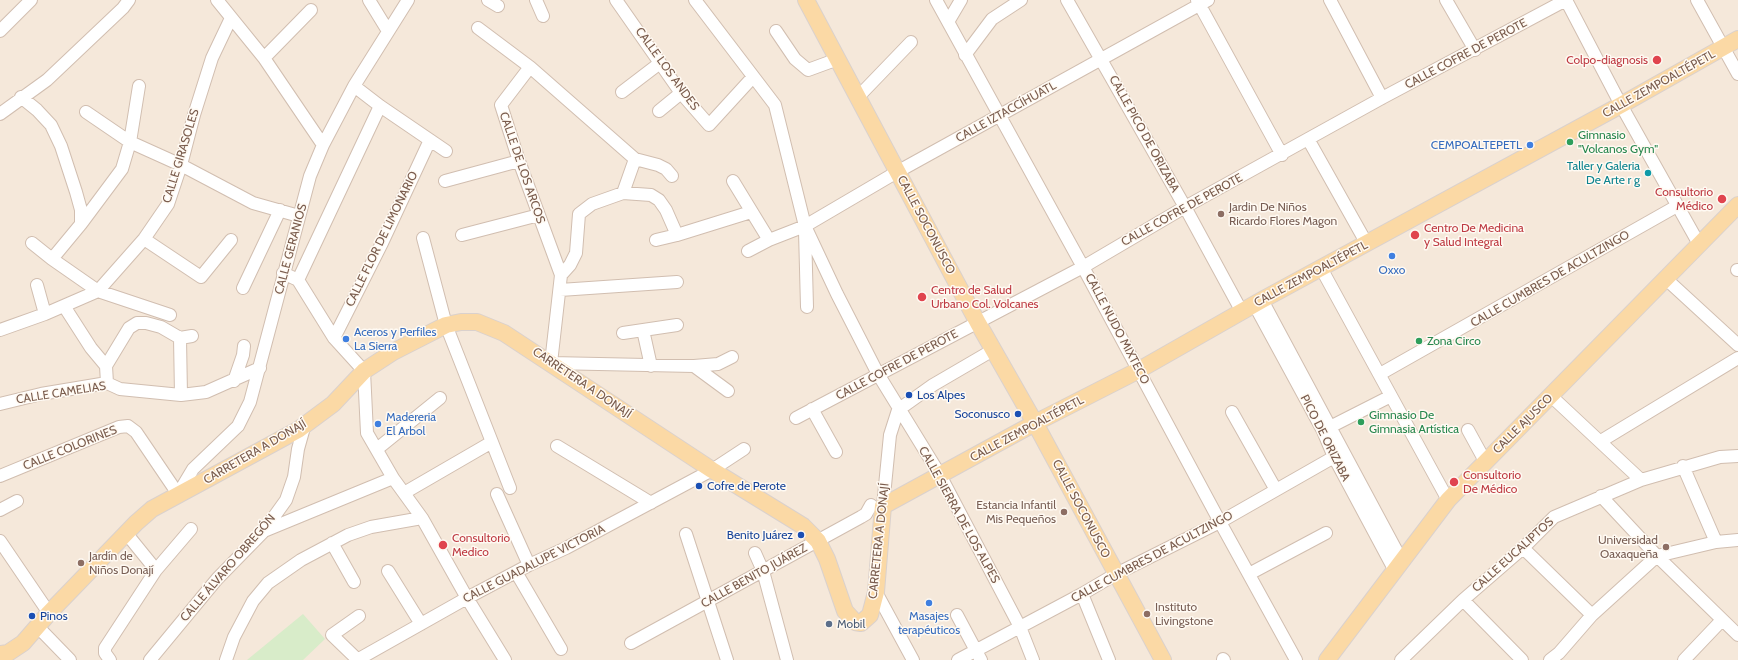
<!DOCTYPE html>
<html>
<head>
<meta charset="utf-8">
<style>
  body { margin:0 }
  canvas { display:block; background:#fdf6ec }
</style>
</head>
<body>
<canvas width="1738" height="660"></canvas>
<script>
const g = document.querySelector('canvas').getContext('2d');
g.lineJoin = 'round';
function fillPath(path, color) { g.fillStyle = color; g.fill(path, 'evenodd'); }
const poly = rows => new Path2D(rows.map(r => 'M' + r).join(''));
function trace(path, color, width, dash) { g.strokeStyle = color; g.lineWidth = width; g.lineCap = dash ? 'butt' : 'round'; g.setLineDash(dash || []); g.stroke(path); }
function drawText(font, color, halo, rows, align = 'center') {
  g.font = font + ' Cabin,sans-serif'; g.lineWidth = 3; g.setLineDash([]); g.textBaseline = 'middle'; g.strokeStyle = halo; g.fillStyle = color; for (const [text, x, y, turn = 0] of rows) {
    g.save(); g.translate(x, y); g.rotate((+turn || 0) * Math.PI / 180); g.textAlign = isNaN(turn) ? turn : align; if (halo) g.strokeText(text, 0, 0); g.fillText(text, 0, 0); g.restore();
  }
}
fillPath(poly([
  [0,0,1738,0,1738,660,0,660]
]), '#f5e8da');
fillPath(poly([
  [303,614,325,639,303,660,247,660]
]), '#d8ecc9');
const minor = poly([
  [217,0,264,58,323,145],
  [369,0,388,31],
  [488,0,498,6],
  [536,0,543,16],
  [616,0,681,93,709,125,752,78],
  [695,0,775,105,805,226,837,294,878,374,940,475,1020,627,1033,660],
  [936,0,1083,267,1220,522,1296,660],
  [1067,0,1185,207,1242,312],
  [1197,0,1282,155],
  [1330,0,1382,98],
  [1446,0,1475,50],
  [1697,0,1738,74],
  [948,22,961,0],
  [478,28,530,67,635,159,658,165,666,169,672,176],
  [0,31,31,0],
  [776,31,795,59,808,70,838,59],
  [965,55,992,19,1021,0],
  [264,58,311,10],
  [530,67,501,105,519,161,561,275,551,363,694,366,718,364,732,357],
  [354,86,380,106,446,151],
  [622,92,660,63],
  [21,97,37,110,51,125,61,146,76,192,81,210,81,224],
  [858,97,911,42],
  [659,111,681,93],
  [86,112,130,142,181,165,253,203,299,216],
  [0,114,47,80,123,8,129,0],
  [1308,139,1367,244],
  [445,181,519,161],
  [733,181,769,240],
  [623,193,635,159],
  [805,231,807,307],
  [462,235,539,215],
  [423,238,446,325,510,488],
  [144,239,201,277,231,240],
  [656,240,677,235,751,212],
  [32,243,52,259,98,291,170,315],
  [748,251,769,240,805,226,897,172,1208,0],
  [52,259,81,224,122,169,130,142,139,86],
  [1321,268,1448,500],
  [1737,270,1738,270],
  [283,273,298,280,334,338,364,371,367,433,393,478,422,518,467,598,505,660],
  [561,275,570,265,576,253,579,214,592,204,623,193,651,195,659,200,666,210,677,235],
  [1665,278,1738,345],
  [298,280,380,106],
  [37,285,45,314],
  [243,288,280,210],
  [560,290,677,282],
  [1262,300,1402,561],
  [1254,304,1323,431,1334,457,1395,571],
  [64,306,91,348,106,366],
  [0,330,45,314,98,291,144,239,168,204,181,165,194,115,212,58,231,18],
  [643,330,651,366],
  [623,333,677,325],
  [180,338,181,395],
  [334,338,382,243,430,140],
  [694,366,728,391],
  [1380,374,1677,206],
  [234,381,243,355,244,346],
  [107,383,106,366,129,328,137,323,146,323,161,327,180,338,192,336],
  [1551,396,1641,480],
  [0,404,41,394,107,383,120,389,181,395,206,392,260,368],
  [812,409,836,452],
  [1232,412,1276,490],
  [796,418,1083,267,1185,207,1382,98,1566,0,1621,105,1699,244],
  [1324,430,1391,396],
  [1468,430,1485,461],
  [1601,441,1738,358],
  [557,446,651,503],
  [377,449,440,398],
  [1683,466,1716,542],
  [0,476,119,427,128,426,136,432,178,494,193,469,238,426,250,402,310,176,323,145,354,86,408,0],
  [404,493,492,442],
  [497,494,529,565],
  [1601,496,1657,556,1738,635],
  [883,506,890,435,898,410,933,385,993,350],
  [0,510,17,501],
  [264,531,393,478],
  [126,533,156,570],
  [686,534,727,660],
  [0,541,49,613],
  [332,543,354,582],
  [1523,548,1592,615],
  [755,553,763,571,787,660],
  [388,571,421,624],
  [516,572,561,649],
  [1249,574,1326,533],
  [876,592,913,660],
  [1082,594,1109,660],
  [1463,600,1522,660],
  [957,615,981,660],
  [37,626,70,660],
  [631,643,861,517,866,514,871,505],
  [1223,659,1224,660],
  [110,660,105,653,105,648,156,570,191,529],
  [150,660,217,579,263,532,286,500,294,477,298,449,305,424],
  [226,660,234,637,253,601,268,583,301,560,348,535,371,527,422,518],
  [357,660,467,598,529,565,566,548,712,470,744,449],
  [358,660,332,635,359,616],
  [958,660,1082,594,1116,574,1220,522,1334,457,1344,453],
  [1401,660,1463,600,1523,548,1554,517,1641,480,1720,457,1738,456],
  [1550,660,1559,653,1592,615,1657,556,1716,542,1738,540],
  [1684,660,1722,620]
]);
const major = poly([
  [806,0,978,323,1035,423,1163,660],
  [0,654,8,653,23,643,49,613,136,523,152,509,298,430,333,404,364,371,393,352,446,325,461,322,477,322,504,333,712,470,803,526,818,541,827,559,845,611,855,622,861,623,870,615,876,592,883,506,1035,423,1139,370,1262,300,1621,105,1738,39],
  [1327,660,1448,500,1738,205]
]);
trace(minor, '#d1beb0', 14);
trace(major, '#dad1cd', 18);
trace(minor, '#fff', 12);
trace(major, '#fbd9a5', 16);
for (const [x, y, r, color] of [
  [1657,60,5,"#e0444e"],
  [1570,142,4,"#2e9e5b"],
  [1530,145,4,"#3f7fe0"],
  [1648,173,4,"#0f9aa8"],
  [1722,199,5,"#e0444e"],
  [1221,214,4,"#8d6e63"],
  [1415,235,5,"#e0444e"],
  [1392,256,4,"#3f7fe0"],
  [922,297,5,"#e0444e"],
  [346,339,4,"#3f7fe0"],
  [1419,341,4,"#2e9e5b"],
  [909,395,4,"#1a4fb4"],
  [1018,414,4,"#1a4fb4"],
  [1361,422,4,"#2e9e5b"],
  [378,424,4,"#3f7fe0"],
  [1454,482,5,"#e0444e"],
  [699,486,4,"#1a4fb4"],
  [1064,512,4,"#8d6e63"],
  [801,535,4,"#1a4fb4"],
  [443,545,5,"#e0444e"],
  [1666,547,4,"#8d6e63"],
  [81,563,4,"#8d6e63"],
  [929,603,4,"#3f7fe0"],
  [1147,614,4,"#8d6e63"],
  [32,616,4,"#1a4fb4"],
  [829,624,4,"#5c6f8a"]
]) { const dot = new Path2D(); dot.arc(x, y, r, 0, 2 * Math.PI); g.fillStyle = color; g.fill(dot); trace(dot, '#fffaf3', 1.5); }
drawText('12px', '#7a5c4d', '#fffaf3', [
  ["CALLE COFRE DE PEROTE",1466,54,-28],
  ["CALLE LOS ANDES",667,69,54],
  ["CALLE ZEMPOALTÉPETL",1659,84,-29],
  ["CALLE IZTACCÍHUATL",1006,112,-29],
  ["CALLE PICO DE ORIZABA",1144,134,61],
  ["CALLE GIRASOLES",181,156,-73],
  ["CALLE DE LOS ARCOS",522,168,71],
  ["CALLE COFRE DE PEROTE",1182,210,-29],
  ["CALLE SOCONUSCO",926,225,62],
  ["CALLE FLOR DE LIMONARIO",382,239,-64],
  ["CALLE GERANIOS",291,249,-75],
  ["CALLE ZEMPOALTÉPETL",1311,274,-28],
  ["CALLE CUMBRES DE ACULTZINGO",1550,279,-30],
  ["CALLE NUDO MIXTECO",1117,329,62],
  ["CALLE COFRE DE PEROTE",897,365,-28],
  ["CARRETERA A DONAJÍ",582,383,34],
  ["CALLE CAMELIAS",61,393,-9],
  ["CALLE AJUSCO",1523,424,-45],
  ["CALLE ZEMPOALTÉPETL",1027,429,-28],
  ["PICO DE ORIZABA",1325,438,63],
  ["CALLE COLORINES",70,448,-22],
  ["CARRETERA A DONAJÍ",255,452,-30],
  ["CALLE SOCONUSCO",1081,509,62],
  ["CALLE SIERRA DE LOS ALPES",959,515,61],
  ["CARRETERA A DONAJÍ",879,541,-84],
  ["CALLE EUCALIPTOS",1513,555,-42],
  ["CALLE CUMBRES DE ACULTZINGO",1152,557,-28],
  ["CALLE GUADALUPE VICTORIA",534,564,-27],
  ["CALLE ÁLVARO OBREGÓN",228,568,-49],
  ["CALLE BENITO JUÁREZ",754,576,-29]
]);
drawText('12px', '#be3a42', '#fffaf3', [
  ["Colpo-diagnosis",1648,60,"right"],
  ["Consultorio",1713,192,"right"],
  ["Médico",1713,206,"right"],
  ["Centro De Medicina",1424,228],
  ["y Salud Integral",1424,242],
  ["Centro de Salud",931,290],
  ["Urbano Col. Volcanes",931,304],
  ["Consultorio",1463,475],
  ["De Médico",1463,489],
  ["Consultorio",452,538],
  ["Medico",452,552]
], 'left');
drawText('12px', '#27864d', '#fffaf3', [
  ["Gimnasio",1578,135],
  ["\"Volcanos Gym\"",1578,149],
  ["Zona Circo",1427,341],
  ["Gimnasio De",1369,415],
  ["Gimnasia Artística",1369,429]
], 'left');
drawText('12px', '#366cbe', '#fffaf3', [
  ["CEMPOALTEPETL",1522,145,"right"],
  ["Oxxo",1392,270],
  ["Aceros y Perfiles",354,332,"left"],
  ["La Sierra",354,346,"left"],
  ["Madereria",386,417,"left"],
  ["El Arbol",386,431,"left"],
  ["Masajes",929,616],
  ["terapéuticos",929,630]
]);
drawText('12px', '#0d838f', '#fffaf3', [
  ["Taller y Galeria",1640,166],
  ["De Arte r g",1640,180]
], 'right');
drawText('12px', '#785e54', '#fffaf3', [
  ["Jardin De Niños",1229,207],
  ["Ricardo Flores Magon",1229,221],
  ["Estancia Infantil",1056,505,"right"],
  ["Mis Pequeños",1056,519,"right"],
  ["Universidad",1658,540,"right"],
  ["Oaxaqueña",1658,554,"right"],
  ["Jardín de",89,556],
  ["Niños Donají",89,570],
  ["Instituto",1155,607],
  ["Livingstone",1155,621]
], 'left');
drawText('12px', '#164399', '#fffaf3', [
  ["Los Alpes",917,395],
  ["Soconusco",1010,414,"right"],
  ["Cofre de Perote",707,486],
  ["Benito Juárez",793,535,"right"],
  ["Pinos",40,616]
], 'left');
drawText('12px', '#4e5e75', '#fffaf3', [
  ["Mobil",837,624]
], 'left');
</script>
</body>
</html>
